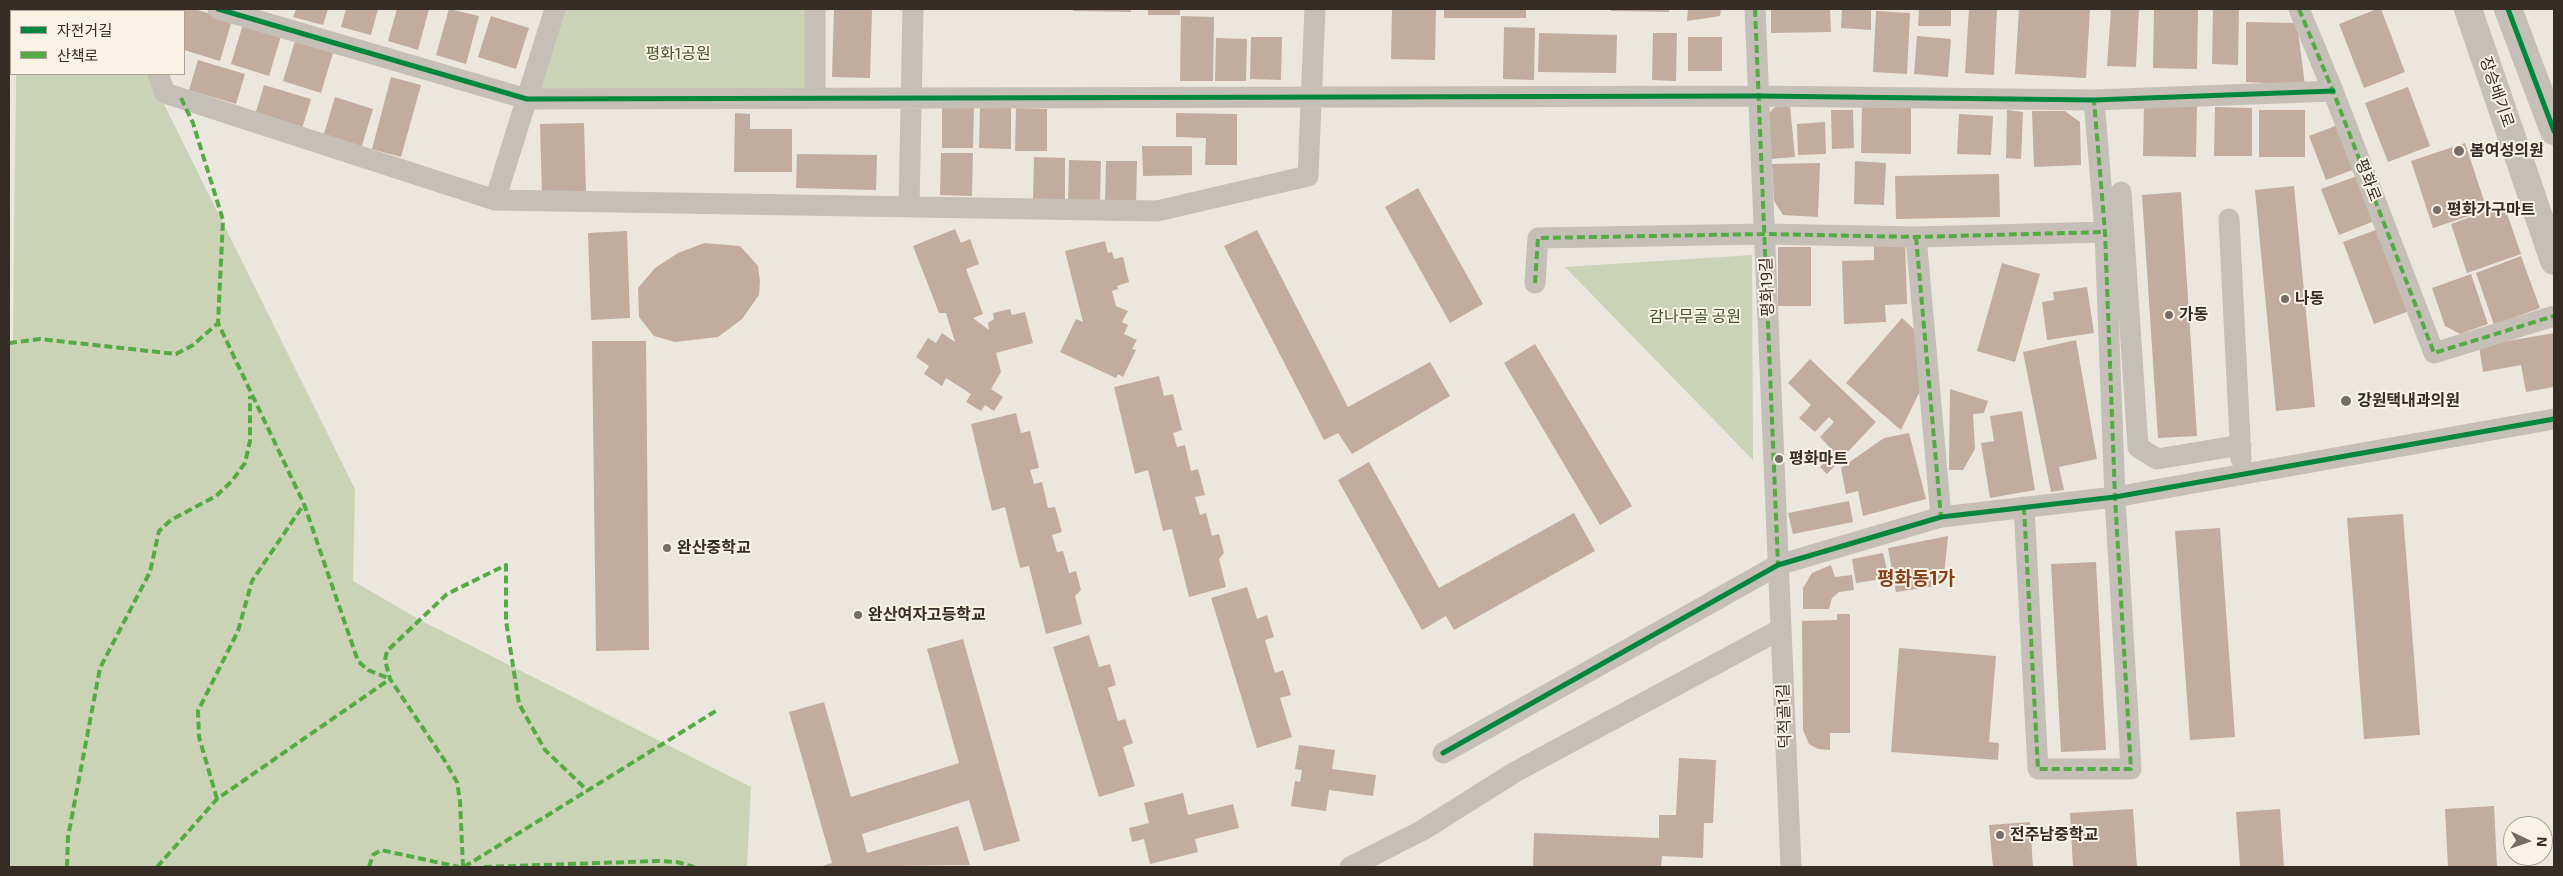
<!DOCTYPE html>
<html>
<head>
<meta charset="utf-8">
<style>
  body { margin:0 }
  #map { position:relative; width:2563px; height:876px; overflow:hidden; background:#ece7de; font-family:"Exo 2","Noto Sans KR",sans-serif }
  canvas { display:block }
  .frame { position:absolute; inset:0; border:10px solid #352c26; pointer-events:none }
  .legend { position:absolute; left:10px; top:10px; width:175px; height:65px; box-sizing:border-box; background:#faf2e4; border:1px solid #aba398; margin:0; padding:6px 9px; list-style:none; font-size:15px; color:#352c26 }
  .legend li { display:flex; align-items:center; gap:10px; height:25px }
  .legend b { width:25px; border:1px solid #aba398 }
  .north { position:absolute; left:2503px; top:816px; width:50px; height:50px; box-sizing:border-box; background:#faf2e4; border:1px solid #aba398; border-radius:50%; rotate:93deg; font-size:14px; font-weight:700; line-height:20px; text-align:center; color:#352c26 }
  .north::after { content:''; display:block; margin:auto; width:18px; height:22px; background:#756d66; clip-path:polygon(50% 0,100% 100%,50% 72%,0 100%) }
</style>
</head>
<body>
<div id="map">
<canvas width="2563" height="876"></canvas>
<div class="frame"></div>
<ul class="legend">
<li><b style="height:6px;background:#00873e"></b>자전거길</li>
<li><b style="height:6px;background:#54ab44"></b>산책로</li>
</ul>
<div class="north">N</div>
</div>
<script>
const g = document.querySelector('canvas').getContext('2d');
g.lineJoin = 'round';
function fillPath(path, color) { g.fillStyle = color; g.fill(path, 'evenodd'); }
const poly = rows => new Path2D(rows.map(r => 'M' + r).join(''));
function trace(path, color, width, dash) { g.strokeStyle = color; g.lineWidth = width; g.lineCap = dash ? 'butt' : 'round'; g.setLineDash(dash || []); g.stroke(path); }
function drawText(font, color, halo, rows, align = 'center') {
  g.font = font + ' "Exo 2","Noto Sans KR",sans-serif'; g.lineWidth = 4; g.setLineDash([]); g.textBaseline = 'middle'; g.strokeStyle = halo; g.fillStyle = color; for (const [text, x, y, turn = 0] of rows) {
    g.save(); g.translate(x, y); g.rotate((+turn || 0) * Math.PI / 180); g.textAlign = isNaN(turn) ? turn : align; if (halo) g.strokeText(text, 0, 0); g.fillText(text, 0, 0); g.restore();
  }
}
fillPath(poly([
  [555,9,815,9,815,98,527,99],
  [16,74,149,74,355,489,353,581,422,621,751,787,747,867,9,867,9,343,13,343],
  [1752,255,1753,459,1753,460,1565,267]
]), '#cbd3b7');
fillPath(poly([
  [169,9,194,9,232,20,220,61,184,50,184,11,168,11],
  [296,9,328,9,323,25,293,17],
  [346,9,378,9,371,35,341,27],
  [397,9,429,9,418,50,388,41],
  [449,9,479,16,466,64,436,55],
  [834,9,872,9,870,78,832,77],
  [1073,9,1131,9,1131,12,1073,11],
  [1148,9,1180,9,1180,15,1148,15],
  [1392,9,1436,9,1435,60,1391,59],
  [1444,9,1526,9,1526,18,1444,18],
  [1611,9,1669,9,1669,12,1611,11],
  [1688,9,1721,9,1720,16,1687,21],
  [1771,9,1830,9,1831,32,1771,33],
  [1842,9,1871,9,1871,30,1841,28],
  [1919,9,1951,9,1951,26,1918,26],
  [1969,9,1997,9,1994,75,1965,73],
  [2019,9,2090,9,2086,78,2015,74],
  [2111,9,2139,9,2136,67,2107,66],
  [2154,9,2198,9,2197,69,2153,68],
  [2213,9,2239,9,2238,65,2212,64],
  [2377,9,2381,9,2405,72,2364,88,2339,24],
  [1876,11,1910,13,1907,74,1873,72],
  [491,16,529,28,516,69,478,57],
  [1181,16,1214,17,1213,81,1180,81],
  [2246,22,2297,23,2305,85,2246,82],
  [243,24,281,36,269,76,231,64],
  [1504,27,1535,28,1534,80,1503,79],
  [1539,33,1617,35,1616,73,1538,72],
  [1653,33,1677,33,1676,81,1652,80],
  [1917,36,1951,39,1948,77,1914,74],
  [1251,37,1282,37,1281,80,1250,79],
  [1688,37,1722,37,1722,71,1688,71],
  [1216,38,1247,39,1246,81,1215,81],
  [295,41,333,53,321,93,283,81],
  [198,60,245,74,236,104,189,90],
  [391,77,421,85,401,157,372,149],
  [264,85,311,99,302,129,255,115],
  [2408,87,2430,146,2388,162,2365,103],
  [335,97,373,109,361,149,323,137],
  [942,105,974,106,973,148,942,148],
  [2144,105,2197,106,2196,157,2143,156],
  [980,106,1011,106,1011,149,979,148],
  [1790,106,1795,157,1771,159,1767,115,1775,107],
  [1862,106,1911,106,1911,154,1861,153],
  [2215,107,2252,108,2252,156,2214,156],
  [1016,108,1047,109,1047,151,1015,151],
  [1831,110,1853,110,1854,148,1832,149],
  [2007,110,2023,112,2021,159,2006,158],
  [2259,110,2305,110,2305,157,2259,157],
  [2032,111,2065,111,2080,122,2081,165,2034,167],
  [735,113,750,114,750,129,792,129,792,172,734,172],
  [1176,113,1237,114,1237,165,1205,165,1206,138,1176,137],
  [1959,114,1993,116,1991,155,1957,154],
  [1825,122,1826,154,1798,155,1797,124],
  [584,123,586,193,542,195,540,124],
  [2343,123,2360,167,2326,180,2309,136],
  [2465,143,2487,210,2433,228,2411,161],
  [1142,146,1192,146,1192,175,1143,176],
  [941,153,973,153,972,196,940,195],
  [797,154,877,155,876,190,796,188],
  [1034,157,1065,158,1065,201,1033,200],
  [1069,160,1101,161,1100,203,1068,203],
  [1106,161,1137,161,1136,204,1105,203],
  [1855,161,1886,163,1884,205,1854,204],
  [1820,163,1818,217,1783,215,1774,201,1772,164],
  [1999,174,2000,217,1896,219,1895,176],
  [2360,175,2377,220,2339,235,2321,189],
  [2294,186,2315,407,2276,411,2255,190],
  [1418,188,1483,304,1450,323,1385,207],
  [2181,192,2197,436,2158,438,2142,195],
  [2504,205,2521,254,2467,273,2451,224],
  [2381,228,2412,310,2374,324,2343,242],
  [955,229,961,243,970,239,979,264,966,269,983,314,973,318,989,330,988,323,994,319,993,313,1010,309,1012,315,1025,312,1033,343,996,353,1001,372,991,389,1003,397,994,411,985,405,981,411,966,402,971,394,946,378,942,386,924,374,929,366,916,357,928,338,936,343,942,333,955,342,946,313,939,313,913,246],
  [1257,230,1348,407,1430,362,1450,396,1352,454,1338,433,1324,440,1224,246],
  [627,231,630,318,591,320,588,233],
  [1105,241,1108,253,1112,252,1114,259,1123,257,1129,282,1117,286,1118,289,1112,291,1116,306,1128,311,1122,322,1128,325,1124,334,1137,340,1132,349,1136,350,1123,377,1118,374,1116,378,1060,352,1076,319,1083,322,1065,251],
  [704,243,740,246,758,266,760,282,759,295,742,319,718,337,675,342,654,336,639,317,638,288,655,268,678,253],
  [1905,243,1907,304,1885,305,1886,322,1844,324,1842,261,1874,260,1874,244],
  [1778,247,1811,247,1811,306,1778,306],
  [2521,256,2540,308,2494,325,2476,273],
  [2002,263,2040,274,2015,362,1977,351],
  [2471,274,2488,324,2460,334,2445,326,2432,288],
  [2087,287,2094,333,2047,340,2042,302,2054,300,2053,292],
  [1902,318,1915,330,1922,387,1901,430,1846,383],
  [2554,333,2554,387,2526,392,2521,365,2483,372,2479,346],
  [2076,340,2097,459,2059,467,2064,490,2051,492,2023,352],
  [592,341,646,341,649,650,596,651],
  [1535,344,1632,506,1600,525,1504,363],
  [1810,359,1876,422,1827,474,1820,467,1834,452,1820,437,1834,422,1829,417,1815,432,1799,418,1811,405,1788,383],
  [1159,376,1164,396,1173,394,1182,430,1173,433,1177,447,1185,445,1191,471,1198,469,1205,495,1195,497,1200,515,1206,513,1212,536,1219,534,1224,553,1219,559,1226,587,1189,597,1172,529,1163,531,1148,470,1135,474,1114,387],
  [1950,389,1988,401,1984,413,1973,414,1975,449,1963,470,1949,470],
  [2022,411,2035,490,1990,498,1981,443,1994,441,1990,416],
  [1016,413,1021,433,1030,431,1039,468,1030,470,1034,484,1042,482,1048,508,1055,507,1062,532,1052,535,1057,552,1063,551,1069,573,1076,571,1081,590,1075,596,1082,624,1046,634,1029,566,1020,568,1005,507,992,511,971,424],
  [1909,433,1926,499,1863,516,1858,491,1846,494,1841,468,1884,438],
  [1369,462,1439,588,1574,513,1595,551,1454,630,1446,616,1422,630,1338,480],
  [1849,501,1853,522,1793,534,1788,513],
  [2403,514,2420,735,2364,739,2347,518],
  [2220,528,2235,737,2190,740,2175,531],
  [1948,536,1943,585,1896,592,1888,548],
  [1883,553,1889,578,1856,583,1852,559],
  [2096,562,2106,750,2061,752,2051,564],
  [1831,565,1835,577,1852,575,1854,590,1839,592,1832,598,1829,609,1803,609,1803,588,1812,573],
  [1247,587,1257,619,1267,615,1274,637,1265,640,1275,673,1283,670,1291,695,1280,698,1292,737,1257,748,1211,598],
  [1837,614,1850,614,1850,733,1830,733,1830,750,1818,749,1809,744,1803,730,1802,621,1837,620],
  [1089,635,1099,667,1110,664,1116,685,1108,688,1118,721,1125,719,1133,743,1123,747,1135,786,1099,797,1053,647],
  [963,639,1020,841,984,851,969,800,862,834,867,853,958,826,970,865,819,867,832,863,789,712,824,702,851,797,959,763,927,649],
  [1899,648,1996,656,1989,742,1999,743,1998,760,1891,752],
  [1299,745,1335,750,1332,769,1376,775,1373,796,1329,790,1326,811,1291,806,1295,781,1300,782,1302,770,1295,769],
  [1679,758,1716,760,1713,823,1704,823,1703,858,1662,856,1661,867,1533,867,1534,833,1659,838,1659,815,1676,815],
  [1183,793,1188,815,1233,804,1239,828,1195,839,1198,852,1150,864,1144,839,1132,842,1129,828,1149,823,1144,803],
  [2494,806,2497,867,2448,867,2445,809],
  [2133,809,2137,867,2073,867,2070,813],
  [2280,809,2284,867,2240,867,2236,812],
  [2030,822,2033,867,1993,867,1989,825]
]), '#c1ac9e');
trace(poly([
  [218,9,527,99,1759,96,2094,100,2333,91],
  [1755,9,1791,867],
  [2299,9,2333,91,2434,353,2554,316],
  [150,11,151,9],
  [158,74,165,93,495,200,1157,211,1308,176,1315,9],
  [815,98,815,9],
  [2121,192,2138,447,2157,459,2241,445],
  [495,200,555,9],
  [909,207,913,9],
  [2229,219,2241,459],
  [1916,237,1941,517],
  [1535,283,1538,238,1765,234,1916,237,2105,232],
  [2024,507,2038,769,2131,769,2115,497,2105,232,2094,100],
  [1443,753,1778,565,1941,517,2115,497,2554,419],
  [1350,867,1423,830,1515,772,1781,629]
]), '#c5bfb7', 21);
trace(poly([
  [2468,9,2554,261],
  [2508,9,2554,131]
]), '#c5bfb7', 28);
trace(poly([
  [1755,9,1778,565],
  [2299,9,2333,91,2434,353,2554,316],
  [181,98,193,123,223,220,218,323,304,504,358,661,368,670,390,679],
  [1916,237,1941,517],
  [1535,283,1538,238,1765,234,1916,237,2105,232],
  [9,343,40,339,176,354,193,345,218,323],
  [2024,507,2038,769,2131,769,2115,497,2105,232,2094,100],
  [217,799,199,737,198,711,238,631,252,581,304,504],
  [67,867,68,837,100,668,150,572,159,531,171,520,216,496,232,481,245,463,250,441,250,396],
  [157,867,217,799,390,679],
  [369,867,373,855,381,850,459,867],
  [463,867,460,801,457,782,445,761,390,679,385,660,387,651,447,594,506,565,506,621,519,704,545,750,588,791],
  [464,867,719,709],
  [484,867,658,861,677,862,694,867]
]), '#54ab44', 4, [8, 4]);
trace(poly([
  [218,9,527,99,1759,96,2094,100,2333,91],
  [2508,9,2554,131],
  [1443,753,1778,565,1941,517,2115,497,2554,419]
]), '#00873e', 5);
for (const [x, y, r, color] of [
  [2459,151,6,"#756d66"],
  [2437,210,5,"#756d66"],
  [2285,299,5,"#756d66"],
  [2169,315,5,"#756d66"],
  [2346,401,6,"#756d66"],
  [1779,459,5,"#756d66"],
  [667,548,5,"#756d66"],
  [858,615,5,"#756d66"],
  [2000,835,5,"#756d66"]
]) { const dot = new Path2D(); dot.arc(x, y, r, 0, 2 * Math.PI); g.fillStyle = color; g.fill(dot); trace(dot, '#faf2e4', 2); }
drawText('16px', '#405528', '#faf2e4', [
  ["평화1공원",678,54],
  ["감나무골 공원",1695,317]
]);
drawText('16px', '#352c26', '#faf2e4', [
  ["장승배기로",2497,92,71],
  ["평화로",2368,180,69],
  ["평화19길",1767,287,-92],
  ["덕적골1길",1784,716,-92]
]);
drawText('bold 16px', '#352c26', '#faf2e4', [
  ["봄여성의원",2470,151],
  ["평화가구마트",2447,210],
  ["나동",2295,299],
  ["가동",2179,315],
  ["강원택내과의원",2357,401],
  ["평화마트",1789,459],
  ["완산중학교",677,548],
  ["완산여자고등학교",868,615],
  ["전주남중학교",2010,835]
], 'left');
drawText('bold 19px', '#893f1a', '#faf2e4', [
  ["평화동1가",1916,579]
]);
</script>
</body>
</html>
